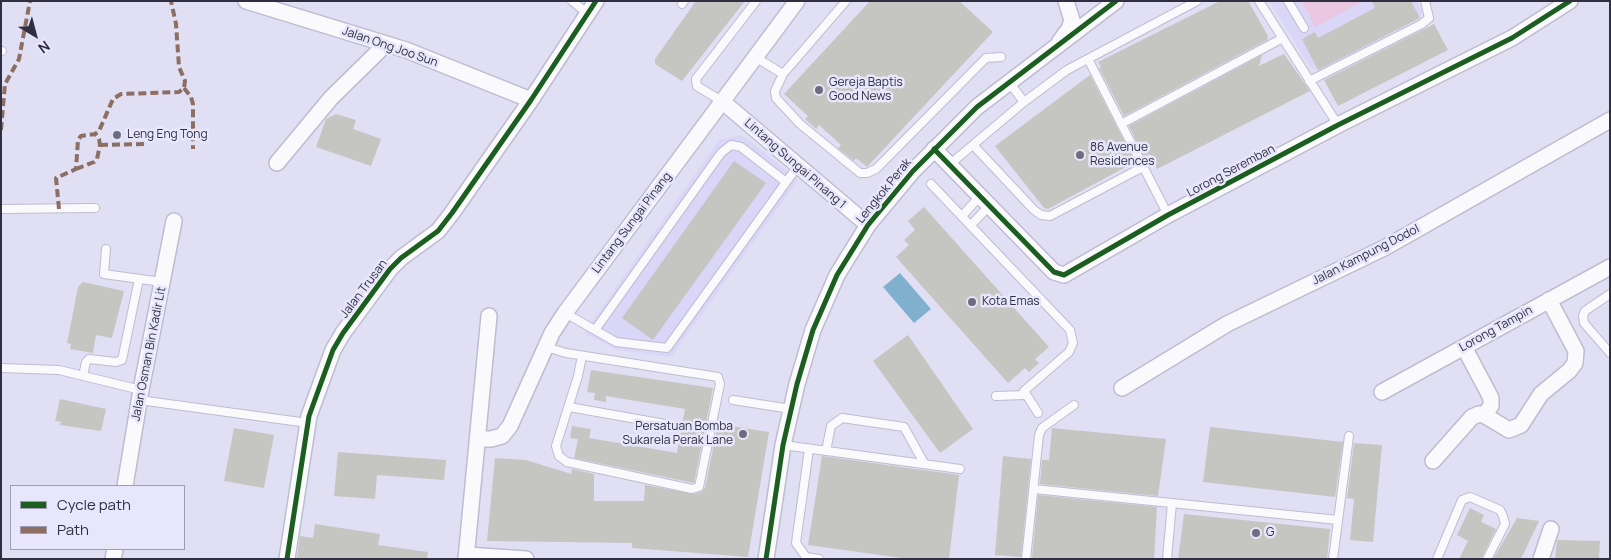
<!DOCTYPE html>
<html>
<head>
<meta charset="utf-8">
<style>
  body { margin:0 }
  #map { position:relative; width:1611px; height:560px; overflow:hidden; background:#e1dff4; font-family:Manrope,sans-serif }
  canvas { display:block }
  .frame { position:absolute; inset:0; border:2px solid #302e41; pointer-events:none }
  .legend { position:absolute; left:10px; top:485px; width:175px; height:65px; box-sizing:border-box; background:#e8e6fa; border:1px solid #9e9cb0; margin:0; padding:6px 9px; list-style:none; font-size:15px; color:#302e41 }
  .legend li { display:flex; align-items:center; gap:10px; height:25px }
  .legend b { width:25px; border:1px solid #9e9cb0 }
  .north { position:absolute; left:10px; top:10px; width:50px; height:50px; -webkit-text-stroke:4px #e8e6fa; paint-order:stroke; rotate:143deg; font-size:14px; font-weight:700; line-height:20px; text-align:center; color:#302e41 }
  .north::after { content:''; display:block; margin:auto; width:18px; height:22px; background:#302e41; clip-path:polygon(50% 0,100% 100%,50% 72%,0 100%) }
</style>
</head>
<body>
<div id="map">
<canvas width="1611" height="560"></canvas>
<div class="frame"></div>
<ul class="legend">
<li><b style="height:6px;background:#1b5e20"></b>Cycle path</li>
<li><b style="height:6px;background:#8d6e63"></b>Path</li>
</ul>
<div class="north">N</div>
</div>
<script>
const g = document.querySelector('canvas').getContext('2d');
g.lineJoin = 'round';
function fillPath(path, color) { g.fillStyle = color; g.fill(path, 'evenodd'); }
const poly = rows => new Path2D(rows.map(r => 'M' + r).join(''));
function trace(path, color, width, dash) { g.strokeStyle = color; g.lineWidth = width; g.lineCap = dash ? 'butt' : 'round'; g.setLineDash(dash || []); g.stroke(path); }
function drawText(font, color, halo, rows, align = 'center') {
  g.font = font + ' Manrope,sans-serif'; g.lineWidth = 5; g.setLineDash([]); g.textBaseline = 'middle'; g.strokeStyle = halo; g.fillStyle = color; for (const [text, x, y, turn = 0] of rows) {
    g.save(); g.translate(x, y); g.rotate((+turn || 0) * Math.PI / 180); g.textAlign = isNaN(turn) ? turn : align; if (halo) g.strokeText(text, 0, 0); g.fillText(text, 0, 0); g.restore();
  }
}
fillPath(poly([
  [1269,1,1417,1,1422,11,1420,18,1319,71,1310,67],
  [742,135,798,180,671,357,617,350,584,333,719,140]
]), '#d9d6f7');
fillPath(poly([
  [1302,1,1363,1,1315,27]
]), '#eac7e0');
fillPath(poly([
  [900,273,931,309,914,323,883,287]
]), '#80b0ce');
fillPath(poly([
  [696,1,745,1,682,81,655,64,655,59],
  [870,1,959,1,993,32,867,167,856,158,854,161,838,148,841,145,819,125,816,129,805,119,808,116,784,94],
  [1220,1,1248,1,1268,36,1267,40,1124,116,1099,68,1101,67,1098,62],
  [1372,1,1411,1,1420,18,1318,70,1302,39,1315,32,1318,38,1375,8],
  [1434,24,1448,50,1338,106,1324,80],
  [1284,54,1310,91,1157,169,1150,154,1144,157,1129,126,1262,55,1259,66],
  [1090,75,1135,162,1048,209,1044,208,995,146],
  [336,114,356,120,353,129,381,139,371,166,316,147,326,119],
  [734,161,766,183,653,340,622,318],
  [924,207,1049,347,1035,359,1039,363,1029,372,1025,368,1008,383,896,257,909,245,904,240,915,230,908,221],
  [83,282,124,291,112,338,96,335,93,353,70,349,71,344,67,343,78,287],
  [908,335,973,429,940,453,873,361],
  [591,370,713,388,694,483,574,458,578,439,570,438,572,426,591,429,589,438,677,453,685,409,606,396,606,402,594,400,595,393,587,392],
  [60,399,106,409,101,431,60,425,61,422,55,421],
  [718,424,769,432,748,557,632,548,632,543,487,541,495,458,526,460,571,474,572,469,594,474,594,501,644,501,645,485,694,494,701,492,705,488],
  [1210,427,1343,442,1335,497,1203,482],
  [234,428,274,435,264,488,224,481],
  [1052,428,1166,439,1158,496,1040,484,1042,460,1049,460],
  [1354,443,1382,445,1373,542,1350,540,1354,499,1347,498],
  [338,452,446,460,444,480,377,475,375,499,334,496],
  [822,456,959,475,949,559,909,559,808,545],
  [1003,456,1031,459,1021,557,995,555],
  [1038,495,1157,507,1154,559,1032,558],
  [1470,508,1484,515,1481,522,1496,529,1481,559,1459,559,1468,541,1457,535],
  [1184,514,1330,529,1327,559,1178,559],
  [1517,518,1539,521,1521,559,1493,559],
  [315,524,380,534,378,545,428,552,427,559,297,559,300,536,313,538],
  [1557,540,1600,541,1599,559,1555,559]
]), '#c5c5c1');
const lane = poly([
  [572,1,587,13],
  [1259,1,1338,125],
  [1288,1,1304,28],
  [682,4,684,1],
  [1,51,2,51],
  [755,57,783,74,846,1],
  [1088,59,1168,215],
  [783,74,775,91,776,98,800,124,860,173,867,173,876,169,986,58,1001,57],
  [1309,81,1422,24,1429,18,1425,1],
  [1009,82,1024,102],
  [723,102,697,86,696,79,756,1],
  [1121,124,1281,39],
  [973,145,1034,210,1041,215,1050,216,1143,167],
  [949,165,1024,102,1067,70,1197,1],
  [931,184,1070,330,1073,343,1069,352,1024,391,1038,413],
  [1,209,95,208],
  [962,216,980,196],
  [971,225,989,206],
  [106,249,104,274,162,282],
  [1610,294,1585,311,1583,316,1584,323,1610,353],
  [565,313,616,342,667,348,797,167],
  [595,330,721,153,731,145,741,147,786,182],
  [546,347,566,353,718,377,720,384,699,487,692,489,567,462,559,456,556,446,578,376,582,356],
  [1,368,59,370,141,390],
  [83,376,86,362,89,359,116,362,122,360,139,279],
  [996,396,1024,395],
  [139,400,308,423],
  [733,400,791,409],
  [569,407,665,424],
  [783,445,960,469],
  [809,449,796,543,806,557,819,559],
  [826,451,831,426,842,418,904,427,924,463],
  [1034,489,1338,520],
  [1026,559,1039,435,1042,428,1074,405],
  [1167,559,1172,503],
  [1333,559,1349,436],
  [1437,559,1462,500,1470,497,1500,510,1503,516,1505,524,1487,559]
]);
const street = poly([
  [246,1,406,50,531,100],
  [1060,41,1069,29,1072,20,1066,1],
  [723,102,868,225],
  [934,149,1054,272,1064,275,1168,215,1338,125,1512,38,1570,1],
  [277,163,331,98,386,44],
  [1464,347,1491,398,1491,406,1484,415],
  [1122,388,1227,324,1386,247,1610,120],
  [1382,392,1610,267],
  [478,439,491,439,502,436,510,426,552,333,565,313,797,1],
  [1433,461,1472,417,1479,414,1484,415,1509,430,1521,425,1541,394,1569,371,1575,363,1576,351,1549,300],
  [125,486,141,390,174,221],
  [467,555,526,559],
  [113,559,115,549],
  [287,559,309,416,333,350,343,333,390,269,401,258,438,231,452,213,531,100,596,1],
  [466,559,489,316],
  [766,559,783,445,797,384,813,330,837,275,868,225,913,171,977,107,1116,1],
  [1541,559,1551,529]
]);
trace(lane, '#bebccf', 10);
trace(street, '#bebccf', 18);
trace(lane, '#fafafd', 8);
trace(street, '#fafafd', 15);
trace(poly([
  [184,88,191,97,193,104,193,149],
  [1,130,5,84,19,59,30,1],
  [100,145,144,144],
  [76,169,94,162,97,159,100,145,99,139,95,134],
  [59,209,56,178,76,169,78,140,81,136,95,134,99,131,113,99,121,94,179,92,184,88,185,81,179,67,176,24,171,1]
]), '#8d6e63', 4, [8, 4]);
trace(poly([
  [934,149,1054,272,1064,275,1168,215,1338,125,1512,38,1570,1],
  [287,559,309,416,333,350,343,333,390,269,401,258,438,231,452,213,531,100,596,1],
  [766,559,783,445,797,384,813,330,837,275,868,225,913,171,977,107,1116,1]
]), '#1b5e20', 5);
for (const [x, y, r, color] of [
  [819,90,5,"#6e6c80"],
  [117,135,5,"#6e6c80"],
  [1080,155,5,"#6e6c80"],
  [972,302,5,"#6e6c80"],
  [743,434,5,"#6e6c80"],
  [1256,533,5,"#6e6c80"]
]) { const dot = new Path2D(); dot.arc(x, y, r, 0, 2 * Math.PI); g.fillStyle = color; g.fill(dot); trace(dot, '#e8e6fa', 2); }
drawText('12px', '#302e41', '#e8e6fa', [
  ["Jalan Ong Joo Sun",390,47,19],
  ["Lintang Sungai Pinang 1",795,164,41],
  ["Lorong Seremban",1231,171,-28],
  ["Lengkok Perak",884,191,-51],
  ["Lintang Sungai Pinang",632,223,-53],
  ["Jalan Kampung Dodol",1366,255,-27],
  ["Jalan Trusan",364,289,-53],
  ["Lorong Tampin",1496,329,-29],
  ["Jalan Osman Bin Kadir Lit",149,354,-79]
]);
drawText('12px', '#302e41', '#e8e6fa', [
  ["Gereja Baptis",829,83],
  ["Good News",829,97],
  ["Leng Eng Tong",127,135],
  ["86 Avenue",1090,148],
  ["Residences",1090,162],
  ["Kota Emas",982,302],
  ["Persatuan Bomba",733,427,"right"],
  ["Sukarela Perak Lane",733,441,"right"],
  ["G",1266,533]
], 'left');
</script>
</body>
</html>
